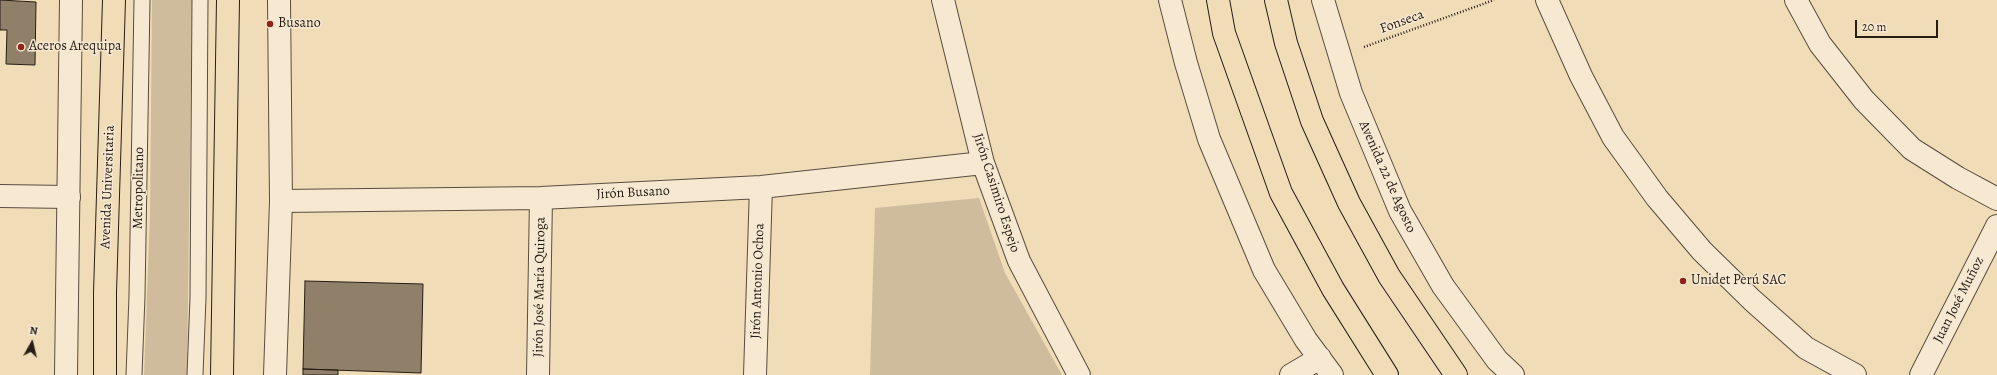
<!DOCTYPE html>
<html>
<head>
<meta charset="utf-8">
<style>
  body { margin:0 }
  #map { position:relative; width:1997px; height:375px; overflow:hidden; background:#f1dcb8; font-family:Alegreya,serif }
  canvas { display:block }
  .north { position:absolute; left:12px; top:323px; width:40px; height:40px; -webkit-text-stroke:3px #f6e8d1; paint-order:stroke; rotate:8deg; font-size:11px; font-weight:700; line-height:16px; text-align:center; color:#271d15 }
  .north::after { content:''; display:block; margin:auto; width:14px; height:18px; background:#271d15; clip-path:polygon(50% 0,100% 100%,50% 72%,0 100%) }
  .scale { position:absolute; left:1855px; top:20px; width:83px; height:18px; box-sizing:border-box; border:2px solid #271d15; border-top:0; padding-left:5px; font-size:12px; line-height:14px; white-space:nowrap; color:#271d15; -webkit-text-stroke:3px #f6e8d1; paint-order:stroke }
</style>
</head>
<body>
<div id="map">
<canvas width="1997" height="375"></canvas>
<div class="north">N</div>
<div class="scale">20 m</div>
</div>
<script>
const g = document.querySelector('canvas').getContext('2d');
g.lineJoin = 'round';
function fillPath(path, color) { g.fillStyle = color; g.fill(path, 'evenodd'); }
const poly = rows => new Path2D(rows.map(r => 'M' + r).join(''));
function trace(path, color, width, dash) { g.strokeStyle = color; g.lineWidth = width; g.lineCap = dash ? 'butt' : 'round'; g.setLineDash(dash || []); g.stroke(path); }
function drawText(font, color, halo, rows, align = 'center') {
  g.font = font + ' Alegreya,serif'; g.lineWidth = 3; g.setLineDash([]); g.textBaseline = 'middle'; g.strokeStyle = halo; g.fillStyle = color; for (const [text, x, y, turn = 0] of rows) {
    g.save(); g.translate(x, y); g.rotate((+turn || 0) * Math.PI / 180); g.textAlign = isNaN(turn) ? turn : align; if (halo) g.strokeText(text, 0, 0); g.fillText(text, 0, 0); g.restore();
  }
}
fillPath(poly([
  [152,0,192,0,187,375,144,375,150,215],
  [979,198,1005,273,1062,375,870,375,875,208]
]), '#cfbc9c');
const building = poly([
  [0,0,36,2,35,65,6,64,7,30,0,30,0,0],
  [305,281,423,284,421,373,303,369,305,281],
  [303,369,338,370,338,375,303,375,303,369]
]);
fillPath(building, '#90806a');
trace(building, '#271d15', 1);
const service = poly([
  [134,375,137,296,142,0],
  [195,375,198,298,200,0]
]);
const minor = poly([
  [943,0,983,163,1019,261,1079,375],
  [1170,0,1186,63,1209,139,1264,270,1306,340,1332,375],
  [1323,0,1351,93,1400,211,1443,286,1497,360,1513,375],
  [1547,0,1581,76,1613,137,1657,198,1702,251,1752,300,1806,348,1855,375],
  [1796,0,1820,44,1864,100,1912,149,1958,178,1997,199],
  [0,196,69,197],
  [281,201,541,198,761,187,983,163],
  [538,375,541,198],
  [755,375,761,187],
  [1291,375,1320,358],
  [1921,375,1997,226]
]);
const tertiary = poly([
  [66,375,71,0],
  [275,375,281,201,279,0]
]);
const primary = poly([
  [1218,0,1224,33,1281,193,1333,289,1387,375],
  [1276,0,1286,43,1312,121,1349,203,1389,276,1456,375],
  [105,375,105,293,114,0],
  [222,375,228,0]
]);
trace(service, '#5a4d3e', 17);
trace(minor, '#5a4d3e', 24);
trace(tertiary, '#5a4d3e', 24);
trace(primary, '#271d15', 24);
trace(poly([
  [1364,47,1494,0]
]), '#271d15', 2.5, [1, 2]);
trace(service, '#f6e8d1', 15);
trace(minor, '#f6e8d1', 22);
trace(tertiary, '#f6e8d1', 22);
trace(primary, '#f1dcb8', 22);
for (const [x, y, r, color] of [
  [270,24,4,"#8f2418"],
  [21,47,4,"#8f2418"],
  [1683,281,4,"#8f2418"]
]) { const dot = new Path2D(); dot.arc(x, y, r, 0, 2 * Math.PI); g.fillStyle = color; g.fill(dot); trace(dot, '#f6e8d1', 1.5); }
drawText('14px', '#271d15', '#f6e8d1', [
  ["Fonseca",1402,22,-20],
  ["Avenida 22 de Agosto",1387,177,66],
  ["Avenida Universitaria",108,187,-88],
  ["Metropolitano",139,188,-89],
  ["Jirón Busano",633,193,-3],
  ["Jirón Casimiro Espejo",996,193,72],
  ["Jirón Antonio Ochoa",758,281,-88],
  ["Jirón José María Quiroga",540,287,-89],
  ["Juan José Muñoz",1959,300,-63]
]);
drawText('14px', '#271d15', '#f6e8d1', [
  ["Busano",278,24],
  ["Aceros Arequipa",29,47],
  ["Unidet Perú SAC",1691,281]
], 'left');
</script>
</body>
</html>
